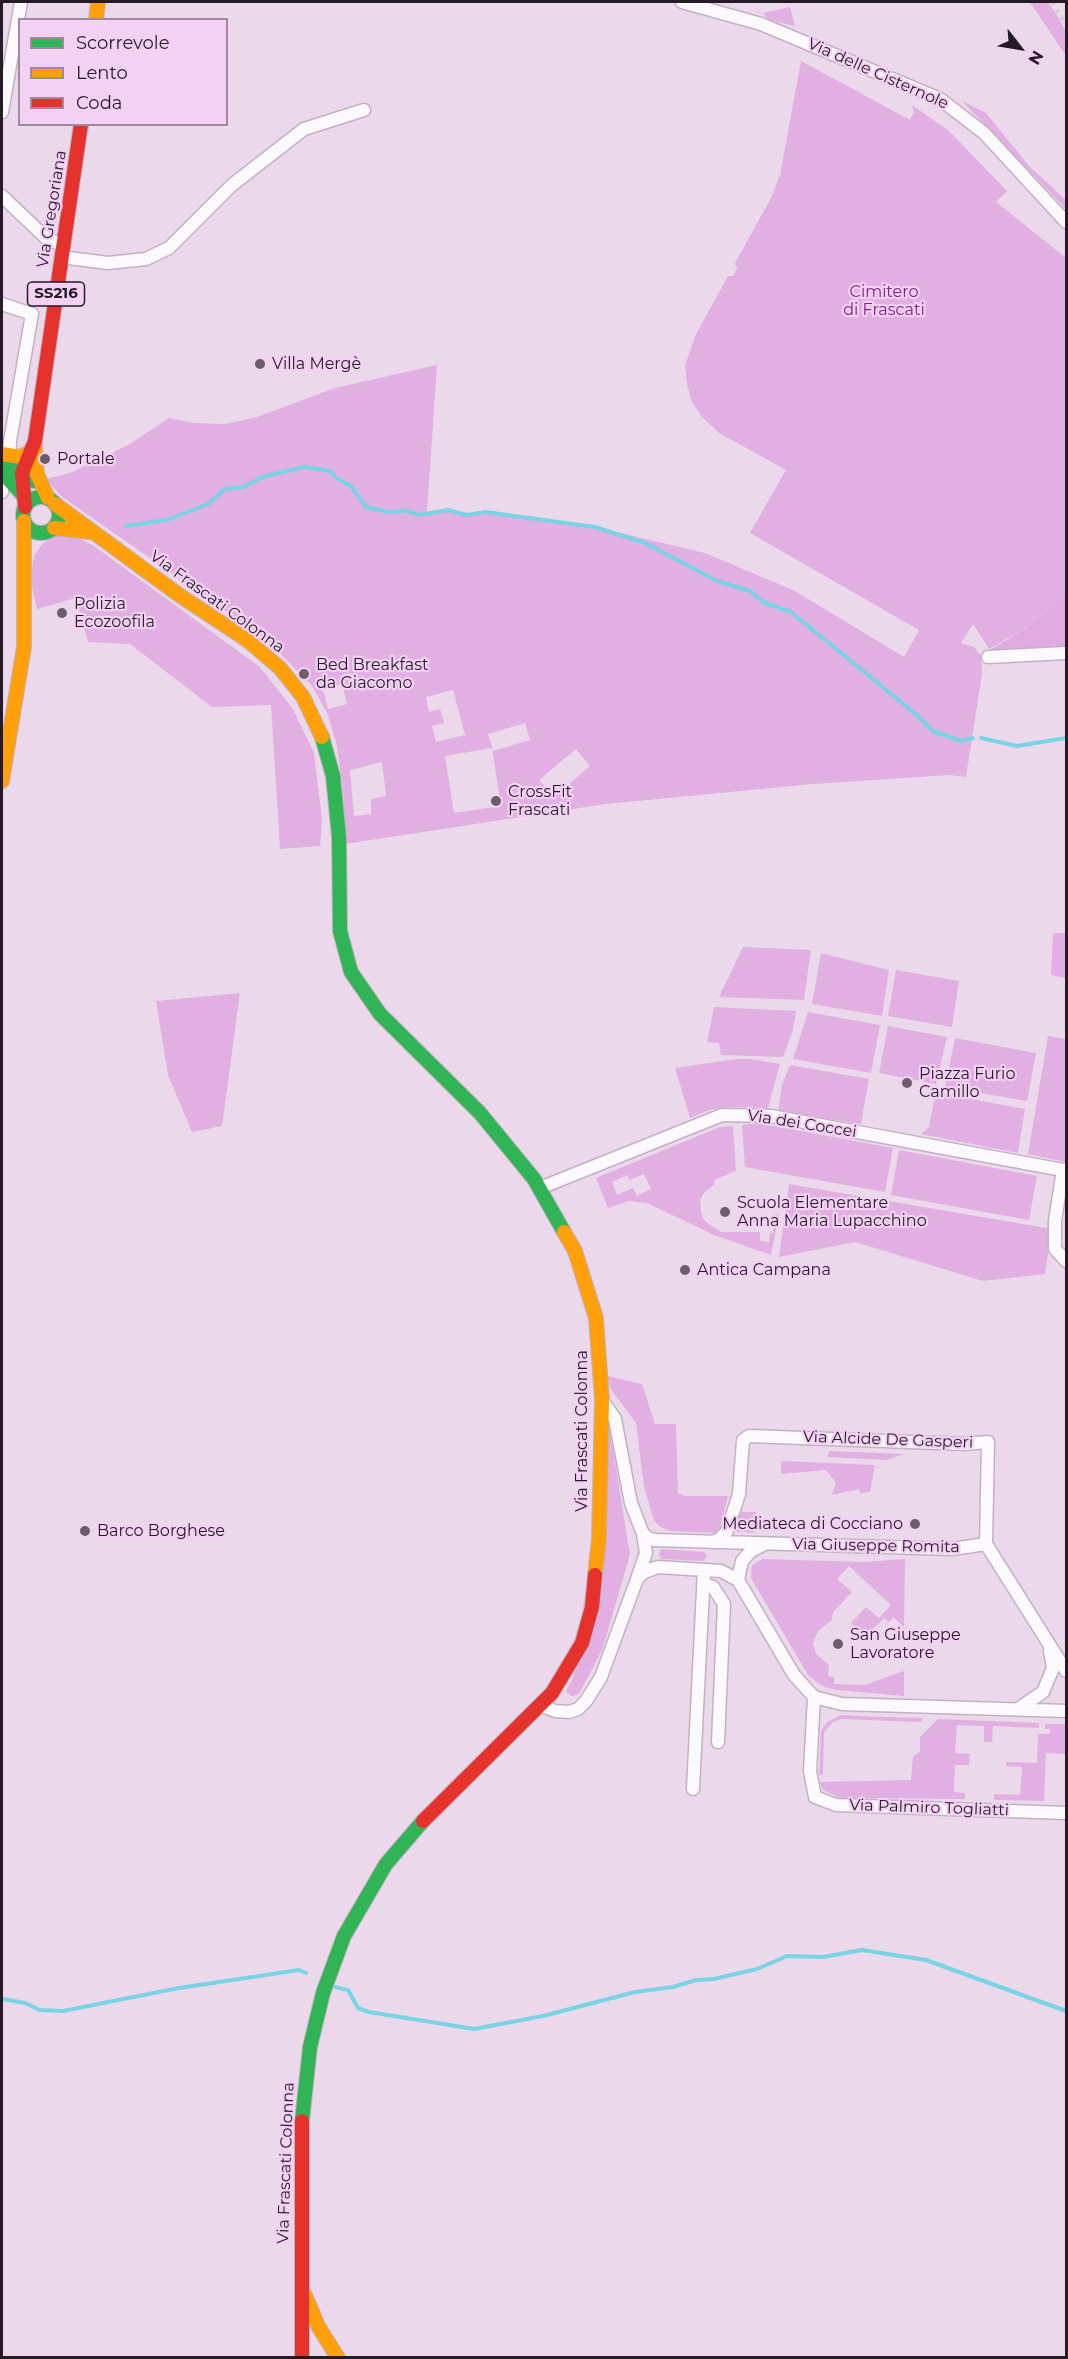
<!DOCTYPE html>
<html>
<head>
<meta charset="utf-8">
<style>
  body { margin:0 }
  #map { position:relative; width:1068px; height:2359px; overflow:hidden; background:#ebd9eb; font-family:Montserrat,sans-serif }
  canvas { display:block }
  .frame { position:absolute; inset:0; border:3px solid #261a27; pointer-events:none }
  .legend { position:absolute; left:18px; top:18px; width:210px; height:108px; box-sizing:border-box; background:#f3d1f3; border:2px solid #a188a1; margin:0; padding:8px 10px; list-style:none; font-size:18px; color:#261a27 }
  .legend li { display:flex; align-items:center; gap:12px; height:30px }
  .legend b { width:30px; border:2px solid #a188a1 }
  .north { position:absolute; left:990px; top:18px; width:60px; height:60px; -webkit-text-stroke:4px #f3d1f3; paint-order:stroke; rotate:121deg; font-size:16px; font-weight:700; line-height:24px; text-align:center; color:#261a27 }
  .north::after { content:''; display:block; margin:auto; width:21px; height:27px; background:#261a27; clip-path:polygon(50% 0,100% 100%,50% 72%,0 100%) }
</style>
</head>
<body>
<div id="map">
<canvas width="1068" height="2359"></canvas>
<div class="frame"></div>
<ul class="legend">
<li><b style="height:8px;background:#30b455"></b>Scorrevole</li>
<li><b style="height:8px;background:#ff9f0a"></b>Lento</li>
<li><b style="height:8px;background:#e5322d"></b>Coda</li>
</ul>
<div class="north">N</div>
</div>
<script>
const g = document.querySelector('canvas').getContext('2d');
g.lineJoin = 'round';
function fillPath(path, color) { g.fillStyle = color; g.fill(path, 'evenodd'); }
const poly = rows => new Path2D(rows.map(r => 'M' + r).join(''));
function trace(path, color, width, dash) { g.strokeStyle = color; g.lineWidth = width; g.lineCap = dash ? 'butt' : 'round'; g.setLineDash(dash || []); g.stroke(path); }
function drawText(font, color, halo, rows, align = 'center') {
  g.font = font + ' Montserrat,sans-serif'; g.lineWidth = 4.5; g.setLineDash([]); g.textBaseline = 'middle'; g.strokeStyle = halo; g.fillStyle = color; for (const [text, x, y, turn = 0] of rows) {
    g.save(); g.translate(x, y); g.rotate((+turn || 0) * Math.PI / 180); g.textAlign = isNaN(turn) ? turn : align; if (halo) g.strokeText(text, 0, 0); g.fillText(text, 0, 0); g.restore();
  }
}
fillPath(poly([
  [1030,2,1048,2,1057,15,1066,32,1066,56],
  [790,7,795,26,769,20,763,13],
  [801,61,910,120,914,112,912,105,949,131,1007,191,996,202,1066,258,1066,594,1028,627,989,649,973,624,961,643,974,647,981,656,982,674,966,777,948,775,813,784,606,804,345,844,343,791,337,746,328,715,312,686,267,640,61,496,46,479,70,473,128,445,169,418,194,423,225,424,257,417,335,388,437,365,427,512,448,510,467,515,483,511,504,516,540,518,556,524,568,522,595,527,705,553,795,591,904,657,919,630,750,533,786,470,719,433,702,417,692,402,687,385,685,366,695,336,728,276,733,276,737,268,735,263,771,198,780,175],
  [342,684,347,704,328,709,323,689],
  [453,690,465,735,436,742,432,726,444,723,440,709,429,712,426,697],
  [525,723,530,740,493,751,488,734],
  [492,748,501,806,454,813,445,756],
  [576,749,590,766,554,797,539,780],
  [382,762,386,796,371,799,371,814,354,816,350,770],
  [962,101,986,113,1029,166,1066,200,1066,209],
  [58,534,71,534,94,546,260,667,293,709,314,753,322,819,320,846,280,849,271,705,212,707,130,644,88,642,76,598,37,609,30,579,34,556,42,544],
  [1053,933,1066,933,1066,978,1051,975],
  [743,947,811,950,804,1000,719,997],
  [821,953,889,970,882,1016,812,1004],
  [896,970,959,981,952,1027,888,1016],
  [240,993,222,1126,192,1132,168,1075,156,1001],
  [714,1007,796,1011,793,1030,783,1057,721,1055,719,1043,707,1042],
  [808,1012,880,1025,871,1073,793,1059],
  [888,1026,947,1037,936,1084,879,1073],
  [1048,1036,1066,1039,1065,1162,1028,1154],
  [955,1038,1036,1053,1027,1101,945,1087],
  [736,1059,751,1059,780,1064,768,1108,727,1107,709,1110,690,1118,675,1068],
  [790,1065,869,1079,861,1124,778,1111,782,1085],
  [938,1093,1025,1109,1018,1153,921,1134,929,1127,935,1096],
  [758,1123,893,1148,885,1192,745,1167,742,1125],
  [733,1126,736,1171,714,1180,715,1184,703,1194,700,1201,702,1217,707,1223,721,1232,760,1232,760,1241,769,1242,770,1233,773,1233,774,1214,779,1214,771,1255,714,1235,647,1203,628,1201,608,1208,596,1178,720,1127],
  [644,1174,651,1189,637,1196,633,1188,617,1195,612,1182,627,1175,630,1180],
  [899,1150,1037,1176,1029,1220,891,1195],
  [789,1184,1052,1229,1045,1274,983,1281,855,1242,779,1257],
  [607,1376,642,1384,655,1424,676,1424,678,1493,685,1496,728,1496,720,1527,715,1533,670,1531,659,1526,654,1520,644,1487,636,1423,610,1388],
  [609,1424,630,1555,602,1650,579,1694,571,1696,566,1691,573,1678],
  [829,1451,904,1454,886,1460,828,1457],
  [781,1461,875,1465,870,1492,860,1493,859,1489,832,1495,836,1483,826,1470,781,1474],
  [739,1512,756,1512,755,1533,733,1531],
  [661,1549,704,1552,707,1556,703,1561,661,1559,659,1555],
  [762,1559,864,1562,905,1559,904,1627,893,1617,889,1622,884,1618,874,1628,861,1634,851,1623,866,1607,879,1618,891,1605,849,1566,837,1579,852,1592,833,1612,832,1620,818,1631,813,1643,816,1654,829,1665,828,1676,834,1677,834,1684,865,1685,904,1671,904,1696,836,1690,822,1686,808,1675,751,1578,752,1565],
  [841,1715,857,1716,922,1718,921,1722,841,1719,833,1722,824,1732,823,1775,819,1775,821,1731,827,1722],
  [938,1719,1039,1723,1039,1728,993,1726,992,1742,984,1742,984,1726,957,1725,955,1753,970,1754,969,1765,955,1765,954,1792,965,1793,965,1799,841,1798,823,1790,820,1782,911,1780,913,1756,920,1752,920,1737],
  [1045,1724,1066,1724,1066,1754,1046,1753,1044,1801,994,1800,994,1794,1020,1795,1022,1767,1006,1766,1006,1762,1037,1763,1038,1734,1050,1734,1050,1729,1045,1729]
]), '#e1afe2');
fillPath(poly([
  [1066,594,1066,648,988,651,1028,627]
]), '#e1abe2');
trace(poly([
  [126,526,167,520,208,504,225,489,244,487,262,477,304,467,330,471,336,478,351,486,366,507,388,512,407,511,420,515,448,510,467,515,485,512,595,527,645,543,717,581,750,591,763,602,791,612,918,716,933,731,961,741,973,738],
  [981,738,1017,746,1066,738],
  [335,1987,348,1990,358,2008,369,2012,474,2029,543,2016,635,1992,673,1987,696,1980,714,1979,757,1969,787,1956,823,1957,862,1950,926,1960,1066,2011],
  [2,1999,25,2003,40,2010,63,2011,179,1988,299,1970,306,1973]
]), '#78d4e5', 4);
const street = poly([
  [682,2,761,24,940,99,984,133,1066,222],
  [2,112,21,2],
  [2,196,45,237,63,246],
  [61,257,108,263,146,259,169,248,232,185,304,129,364,110],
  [2,304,32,314,10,441,9,461],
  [2,489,2,492],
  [988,657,1066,653],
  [1063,1170,1055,1221,1055,1249,1066,1261],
  [540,1188,722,1115,771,1116,1063,1170,1066,1169],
  [602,1400,615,1419,631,1503,643,1534,648,1538,655,1540,952,1549,986,1544],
  [712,1542,720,1539,727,1531,739,1494,743,1440,749,1436,964,1444,988,1442,986,1544],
  [986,1544,1066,1671],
  [638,1576,646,1553,643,1534],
  [738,1580,742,1561,751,1551,765,1544],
  [703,1584,713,1587,724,1604,718,1742],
  [814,1697,842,1704,1066,1711],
  [540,1705,555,1711,569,1712,578,1709,586,1701,601,1677,637,1579,644,1572,658,1567,721,1571,738,1580,794,1675,814,1697,810,1771,815,1797,836,1805,1066,1813],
  [1018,1709,1043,1692,1053,1668,1050,1651],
  [693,1789,704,1570]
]);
const fast = poly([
  [2,467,9,463,33,481],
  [2,472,22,494],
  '23 515a18 18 0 1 1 36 0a18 18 0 1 1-36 0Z',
  [322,737,333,776,339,837,340,931,351,972,380,1014,480,1113,534,1179,564,1232],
  [302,2121,310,2047,323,1993,344,1936,386,1864,423,1821]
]);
const slow = poly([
  [96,20,98,2],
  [35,447,37,474,48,498],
  [2,454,21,457,31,451],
  [55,504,179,595,247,640,280,668,303,697,322,737],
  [54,528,89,532],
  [2,781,24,647,24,521],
  [564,1232,575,1251,596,1318,602,1400,599,1539,595,1575],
  [305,2295,318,2326,338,2358]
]);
const jam = poly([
  [25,507,22,473,35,441,81,124],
  [423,1821,552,1693,582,1643,592,1607,595,1575],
  [302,2121,302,2358]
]);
trace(street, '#c1b2c1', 15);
trace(fast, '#c1b2c1', 16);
trace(slow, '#c1b2c1', 16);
trace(jam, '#c1b2c1', 16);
trace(street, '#fcf9fc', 12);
trace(fast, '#30b455', 14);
trace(slow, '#ff9f0a', 14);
trace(jam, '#e5322d', 14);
trace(poly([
  [1052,2,1066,25]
]), '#cfcacf', 4, [3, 6]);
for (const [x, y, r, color] of [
  [260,364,6,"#6b5d6c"],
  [45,459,6,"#6b5d6c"],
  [62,613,6,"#6b5d6c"],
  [304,674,6,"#6b5d6c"],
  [496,801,6,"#6b5d6c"],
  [907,1083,6,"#6b5d6c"],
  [725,1212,6,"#6b5d6c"],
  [685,1270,6,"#6b5d6c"],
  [915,1524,6,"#6b5d6c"],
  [85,1531,6,"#6b5d6c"],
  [838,1644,6,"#6b5d6c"]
]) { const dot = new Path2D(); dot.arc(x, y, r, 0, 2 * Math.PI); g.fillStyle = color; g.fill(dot); trace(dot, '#f3d1f3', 2); }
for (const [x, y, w] of [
  [56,294,57]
]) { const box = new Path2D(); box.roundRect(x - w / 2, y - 12, w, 24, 4.5); g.fillStyle = '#f3d1f3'; g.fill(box); trace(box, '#261a27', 1.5); }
drawText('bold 15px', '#261a27', null, [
  ["SS216",56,294]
]);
drawText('16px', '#261a27', '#f3d1f3', [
  ["Via delle Cisternole",878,74,24],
  ["Via Gregoriana",52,209,-81],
  ["Via Frascati Colonna",217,602,36],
  ["Via dei Coccei",802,1124,9],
  ["Via Frascati Colonna",582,1431,-90],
  ["Via Alcide De Gasperi",888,1440,2],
  ["Via Giuseppe Romita",876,1546,1],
  ["Via Palmiro Togliatti",929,1808,2],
  ["Via Frascati Colonna",286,2163,-88]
]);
drawText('16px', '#842288', '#f3d1f3', [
  ["Cimitero",884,292],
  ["di Frascati",884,310]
]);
drawText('16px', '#261a27', '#f3d1f3', [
  ["Villa Mergè",272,364],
  ["Portale",57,459],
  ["Polizia",74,604],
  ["Ecozoofila",74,622],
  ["Bed Breakfast",316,665],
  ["da Giacomo",316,683],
  ["CrossFit",508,792],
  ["Frascati",508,810],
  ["Piazza Furio",919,1074],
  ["Camillo",919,1092],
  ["Scuola Elementare",737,1203],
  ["Anna Maria Lupacchino",737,1221],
  ["Antica Campana",697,1270],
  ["Mediateca di Cocciano",903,1524,"right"],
  ["Barco Borghese",97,1531],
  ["San Giuseppe",850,1635],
  ["Lavoratore",850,1653]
], 'left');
</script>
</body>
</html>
